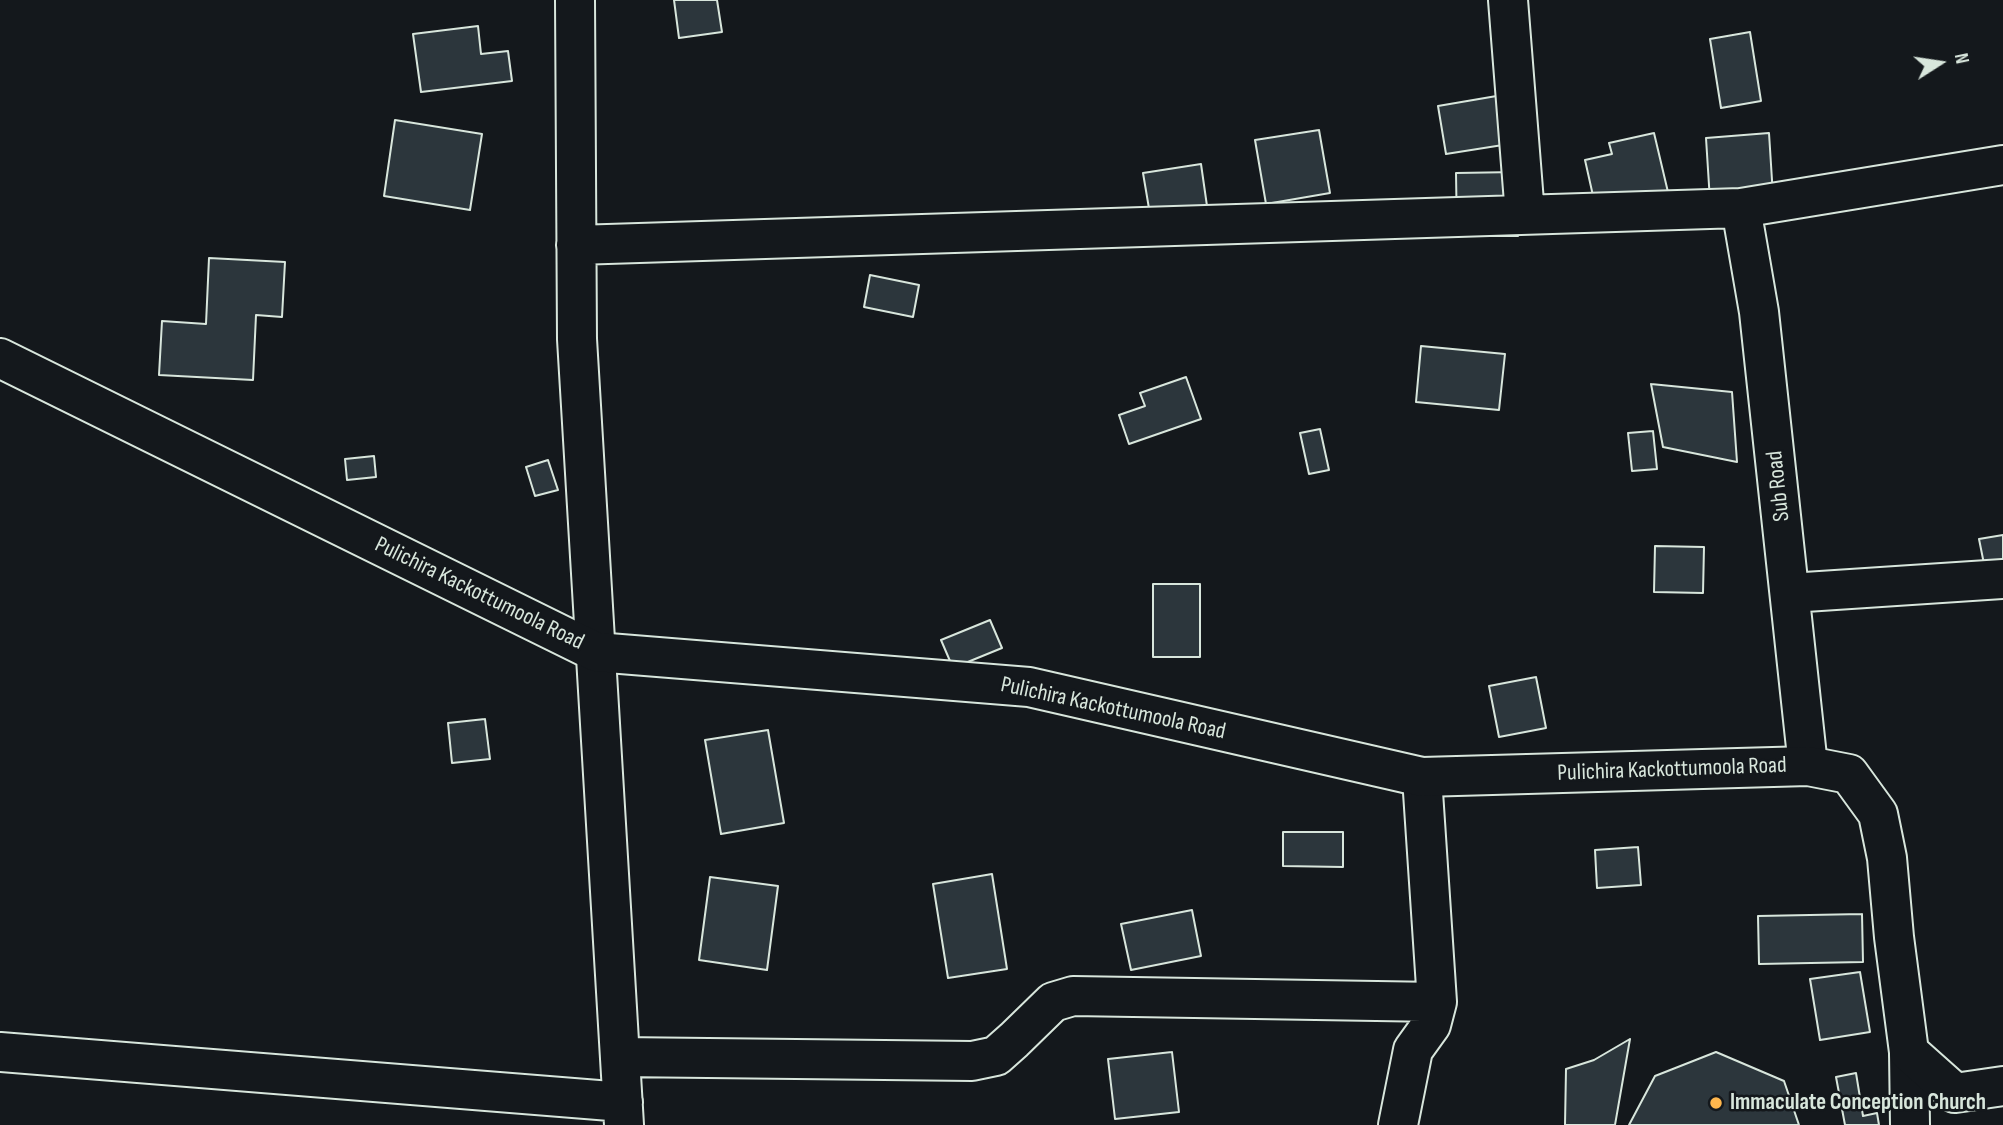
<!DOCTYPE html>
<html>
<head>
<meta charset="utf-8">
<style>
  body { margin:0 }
  #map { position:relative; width:2003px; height:1125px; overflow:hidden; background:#14181c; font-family:"Sofia Sans Condensed",sans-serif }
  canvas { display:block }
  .north { position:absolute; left:1905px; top:28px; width:70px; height:70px; -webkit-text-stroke:5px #14181c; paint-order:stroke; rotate:78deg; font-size:19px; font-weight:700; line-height:28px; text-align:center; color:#d8e6dc }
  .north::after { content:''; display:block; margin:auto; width:24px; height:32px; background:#d8e6dc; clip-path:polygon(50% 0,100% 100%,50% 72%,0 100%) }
</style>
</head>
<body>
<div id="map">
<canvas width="2003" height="1125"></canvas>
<div class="north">N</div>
</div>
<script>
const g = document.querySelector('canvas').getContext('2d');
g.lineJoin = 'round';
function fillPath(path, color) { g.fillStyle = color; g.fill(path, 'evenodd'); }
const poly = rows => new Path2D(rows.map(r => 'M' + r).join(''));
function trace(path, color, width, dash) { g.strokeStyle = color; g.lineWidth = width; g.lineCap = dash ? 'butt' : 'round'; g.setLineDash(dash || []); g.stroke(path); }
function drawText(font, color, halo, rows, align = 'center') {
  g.font = font + ' "Sofia Sans Condensed",sans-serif'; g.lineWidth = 5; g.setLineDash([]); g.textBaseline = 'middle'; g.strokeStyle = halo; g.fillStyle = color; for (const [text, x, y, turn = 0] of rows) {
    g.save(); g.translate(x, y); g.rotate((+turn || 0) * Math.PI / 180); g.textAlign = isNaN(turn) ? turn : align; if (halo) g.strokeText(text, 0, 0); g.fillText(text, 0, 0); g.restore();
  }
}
const building = poly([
  [674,0,717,0,722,32,679,38,674,0],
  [478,26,481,54,508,51,512,81,421,92,413,34,478,26],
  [1750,32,1761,101,1721,108,1710,39,1750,32],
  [1520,92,1528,141,1446,154,1438,106,1520,92],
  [395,120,482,134,470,210,384,196,395,120],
  [1319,130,1330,193,1266,204,1255,140,1319,130],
  [1654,133,1672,209,1600,227,1585,160,1612,154,1609,143,1654,133],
  [1769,133,1773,196,1710,201,1706,138,1769,133],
  [1201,164,1209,220,1155,244,1143,173,1201,164],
  [1517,172,1518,236,1457,236,1456,173,1517,172],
  [209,258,285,262,282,317,256,315,253,380,159,375,162,321,206,324,209,258],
  [870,275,919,285,913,317,864,307,870,275],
  [1421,346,1505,354,1499,410,1416,402,1421,346],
  [1186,377,1201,419,1129,444,1119,415,1145,406,1140,393,1186,377],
  [1651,384,1732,392,1737,462,1663,447,1651,384],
  [1320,429,1329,470,1309,474,1300,433,1320,429],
  [1653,431,1657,469,1632,471,1628,433,1653,431],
  [374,456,376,477,347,480,345,459,374,456],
  [548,460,558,490,535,496,526,467,548,460],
  [2003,535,2003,560,1984,564,1979,539,2003,535],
  [1655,546,1704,547,1703,593,1654,592,1655,546],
  [1153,584,1200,584,1200,657,1153,657,1153,584],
  [990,620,1002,648,953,668,941,640,990,620],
  [1536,677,1546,728,1499,737,1489,686,1536,677],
  [485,719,490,759,452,763,448,723,485,719],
  [768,730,784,823,721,834,705,740,768,730],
  [1283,832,1343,832,1343,867,1283,866,1283,832],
  [1638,847,1641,885,1597,888,1595,850,1638,847],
  [992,874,1007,969,948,978,933,884,992,874],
  [710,877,778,886,767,970,699,960,710,877],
  [1192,910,1201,956,1131,970,1121,924,1192,910],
  [1862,914,1863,962,1759,964,1758,916,1862,914],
  [1860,972,1870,1032,1820,1040,1810,979,1860,972],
  [1630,1039,1615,1125,1565,1125,1566,1069,1594,1060,1630,1039],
  [1172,1052,1179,1112,1115,1119,1108,1059,1172,1052],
  [1716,1052,1784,1081,1799,1125,1629,1125,1655,1076,1716,1052],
  [1856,1073,1863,1116,1877,1113,1879,1125,1845,1125,1836,1077,1856,1073]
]);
fillPath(building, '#2c363c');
trace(building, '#d8e6dc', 2);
const minor = poly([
  [575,0,577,339,624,1125],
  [1508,0,1525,215],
  [1741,208,1759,312,1808,766],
  [576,245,1741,208,2003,165],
  [1790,593,2003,579],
  [0,1052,623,1102],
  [1909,1052,1910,1125],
  [620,1057,972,1061,996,1056,1014,1040,1053,1002,1073,996,1437,1002],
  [1398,1125,1413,1050,1431,1025,1437,1002,1422,777]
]);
const major = poly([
  [0,358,596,652,1029,687,1422,777,1808,766,1849,774,1878,814,1887,858,1894,937,1909,1052,1955,1093,2003,1086]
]);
trace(minor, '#d8e6dc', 42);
trace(major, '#d8e6dc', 42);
trace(minor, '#14181c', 38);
trace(major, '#14181c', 38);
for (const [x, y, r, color] of [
  [1716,1103,7,"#ffb74d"]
]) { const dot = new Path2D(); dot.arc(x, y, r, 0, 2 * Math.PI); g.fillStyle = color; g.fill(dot); trace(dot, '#14181c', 2.5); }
drawText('23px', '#d8e6dc', '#14181c', [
  ["Sub Road",1779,486,-96],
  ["Pulichira Kackottumoola Road",479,594,26],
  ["Pulichira Kackottumoola Road",1113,709,12],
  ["Pulichira Kackottumoola Road",1672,770,-2]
]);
drawText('bold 23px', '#d8e6dc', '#14181c', [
  ["Immaculate Conception Church",1730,1103]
], 'left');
</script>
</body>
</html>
